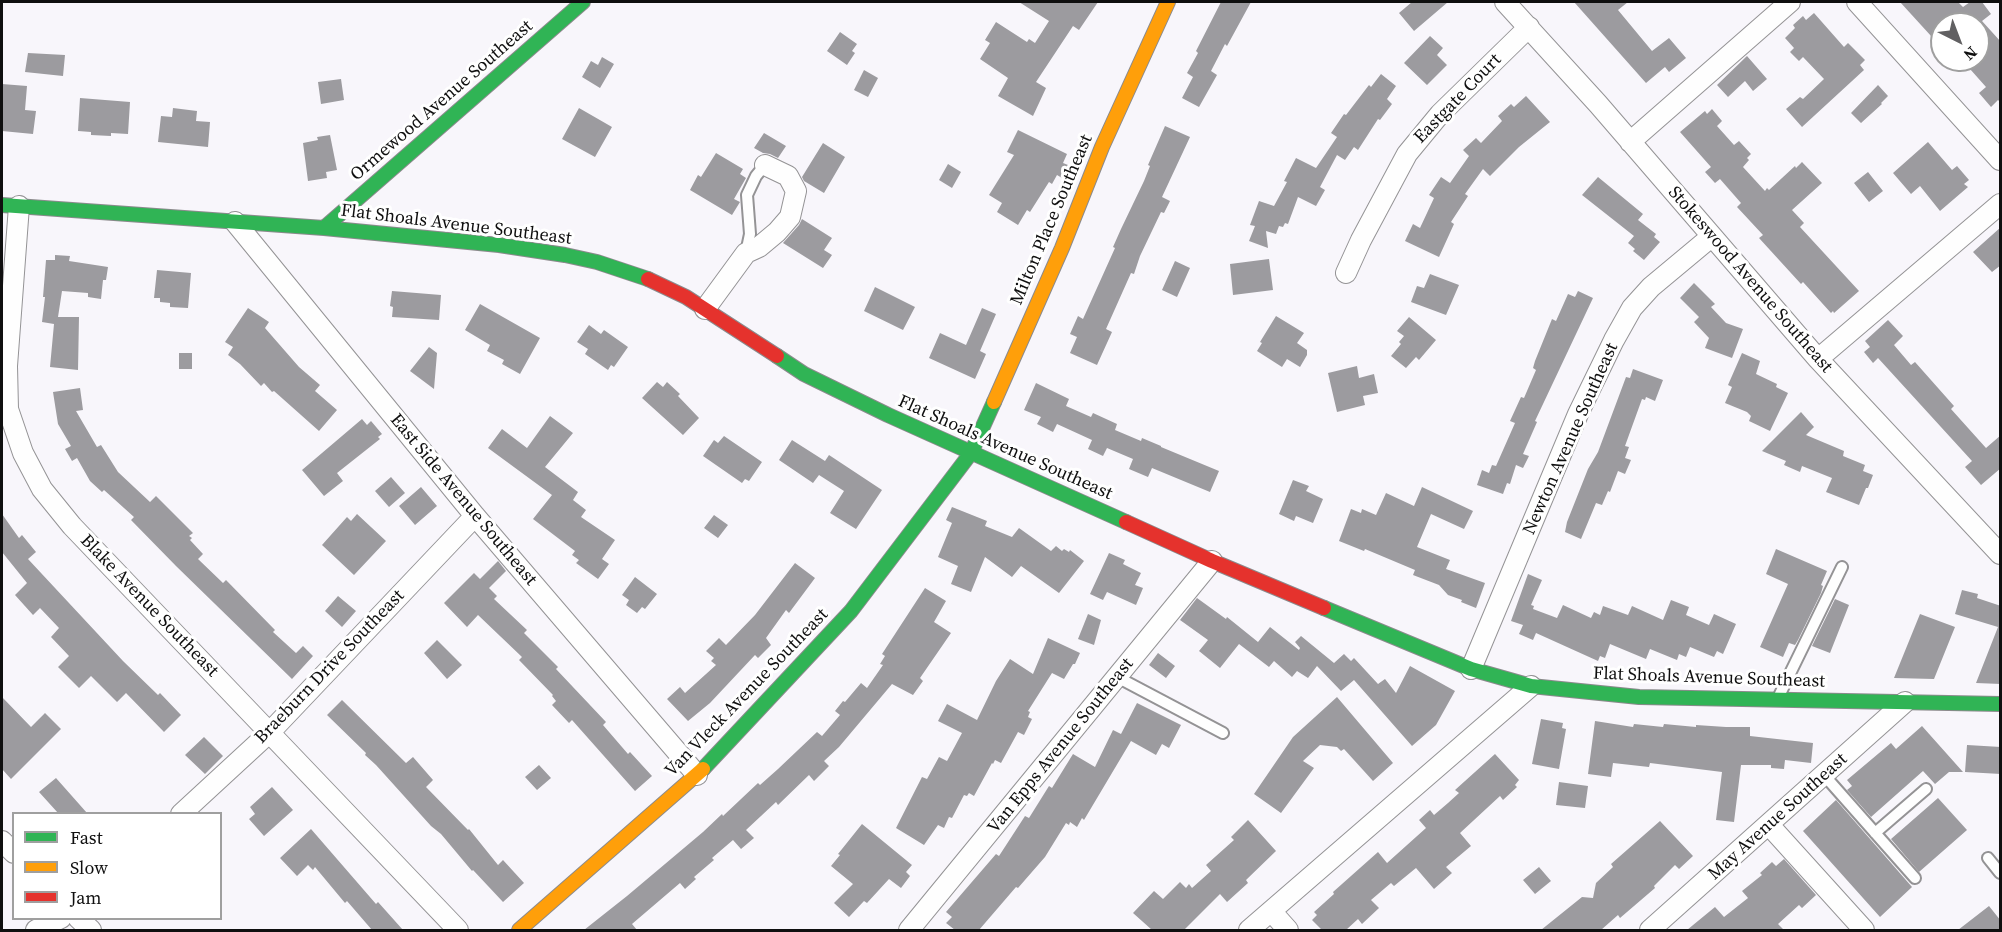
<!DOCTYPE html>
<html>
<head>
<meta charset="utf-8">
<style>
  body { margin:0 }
  #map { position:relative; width:2002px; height:932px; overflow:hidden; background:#f8f6fb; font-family:"Source Serif 4",serif }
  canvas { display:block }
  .frame { position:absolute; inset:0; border:3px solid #0f0f0f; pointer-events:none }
  .legend { position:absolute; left:12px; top:812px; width:210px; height:108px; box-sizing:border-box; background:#fff; border:2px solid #9f9f9f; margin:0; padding:8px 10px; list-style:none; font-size:18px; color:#0f0f0f }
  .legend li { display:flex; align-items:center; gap:12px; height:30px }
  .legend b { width:30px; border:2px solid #9f9f9f }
  .north { position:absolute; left:1930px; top:12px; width:60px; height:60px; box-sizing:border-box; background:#fff; border:2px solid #9f9f9f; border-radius:50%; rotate:138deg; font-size:16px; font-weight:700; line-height:24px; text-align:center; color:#0f0f0f }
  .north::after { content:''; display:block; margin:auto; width:21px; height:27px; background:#616062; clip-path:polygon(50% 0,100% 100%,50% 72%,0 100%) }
</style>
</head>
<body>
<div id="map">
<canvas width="2002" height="932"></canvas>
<div class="frame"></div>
<ul class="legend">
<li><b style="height:8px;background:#30b455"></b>Fast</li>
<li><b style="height:8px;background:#ff9f0a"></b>Slow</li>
<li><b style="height:8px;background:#e5322d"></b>Jam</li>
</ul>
<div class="north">N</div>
</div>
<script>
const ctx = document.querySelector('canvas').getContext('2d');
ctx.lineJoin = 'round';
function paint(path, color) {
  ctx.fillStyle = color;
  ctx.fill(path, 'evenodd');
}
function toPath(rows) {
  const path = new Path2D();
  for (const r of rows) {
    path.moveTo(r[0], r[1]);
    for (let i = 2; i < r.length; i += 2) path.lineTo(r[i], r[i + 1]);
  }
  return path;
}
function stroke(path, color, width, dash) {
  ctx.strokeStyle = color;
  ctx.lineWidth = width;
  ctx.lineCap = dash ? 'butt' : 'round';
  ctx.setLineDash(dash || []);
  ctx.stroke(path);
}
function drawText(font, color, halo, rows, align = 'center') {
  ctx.font = font + ' "Source Serif 4",serif';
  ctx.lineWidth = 6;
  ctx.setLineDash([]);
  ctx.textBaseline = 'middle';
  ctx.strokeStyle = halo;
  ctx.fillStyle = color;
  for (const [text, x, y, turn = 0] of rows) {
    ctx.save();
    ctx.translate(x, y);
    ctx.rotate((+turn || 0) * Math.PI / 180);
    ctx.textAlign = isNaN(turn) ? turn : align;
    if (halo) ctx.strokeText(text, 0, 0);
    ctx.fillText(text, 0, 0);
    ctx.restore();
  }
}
paint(toPath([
  [1019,2,1098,2,1079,30,1073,26,1036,82,1046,88,1033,116,998,96,1008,78,980,59,990,43,985,40,996,22,1027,42,1029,39,1035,43,1049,21],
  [1221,2,1251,2,1227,46,1225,44,1211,71,1217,75,1199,107,1182,98,1193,77,1187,73,1198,53,1196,51],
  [1412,2,1448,2,1414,31,1399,13],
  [1574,2,1628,2,1618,10,1652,51,1669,38,1686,58,1669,72,1665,67,1646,83],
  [1900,2,1958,2,1963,7,1970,2,1982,2,1991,14,1982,21,2001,42,2001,103,1998,100,1991,107,1979,93,1986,87,1962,60,1978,60,1978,24,1942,24,1942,48],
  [1814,13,1844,47,1848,43,1865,60,1860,65,1864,70,1802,127,1786,109,1800,97,1803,99,1824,79,1803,57,1799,61,1790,52,1794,48,1785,38,1795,28,1793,25,1803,16,1806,20],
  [840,32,857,44,852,51,855,53,847,65,827,51],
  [1430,36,1443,48,1437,55,1447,65,1427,85,1404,63],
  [28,53,65,55,63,76,25,72],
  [1747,56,1767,79,1753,91,1745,81,1728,97,1717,85],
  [602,57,614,64,600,88,582,77,591,61,598,65],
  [864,70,878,78,868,97,854,90],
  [1381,74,1396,86,1387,99,1392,104,1380,120,1378,119,1358,150,1354,147,1345,160,1337,155,1320,187,1325,190,1316,206,1298,197,1288,224,1285,223,1283,227,1279,226,1276,234,1266,231,1268,248,1249,241,1255,226,1250,225,1259,201,1274,206,1287,182,1284,181,1296,158,1316,168,1337,137,1331,133,1344,114,1346,115,1369,85,1371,87],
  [341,79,344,100,321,104,318,82],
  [2,84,27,86,25,110,36,111,33,134,2,131],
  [1878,85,1888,96,1881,103,1882,104,1861,123,1851,113],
  [1526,96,1550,122,1519,147,1490,176,1483,169,1465,194,1468,196,1451,222,1454,224,1439,257,1405,241,1413,224,1420,228,1434,198,1429,195,1441,177,1450,183,1469,156,1463,150,1476,138,1481,143,1502,121,1498,116,1511,104,1514,107],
  [80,98,130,102,128,134,111,133,111,136,91,135,91,132,78,131],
  [173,108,197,111,196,121,210,122,208,147,158,142,161,116,172,117],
  [579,108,612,127,595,157,562,139],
  [1712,109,1722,121,1717,126,1734,145,1739,141,1751,154,1747,158,1749,160,1743,167,1765,191,1767,188,1769,190,1795,166,1796,168,1802,162,1822,183,1792,210,1804,223,1800,227,1859,291,1834,313,1833,311,1831,313,1803,282,1801,284,1759,238,1763,235,1737,207,1741,203,1720,179,1715,183,1705,172,1711,167,1680,132,1705,111,1707,114],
  [1165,126,1190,137,1162,197,1170,201,1164,213,1161,212,1140,256,1134,274,1131,273,1106,329,1112,332,1097,365,1070,353,1077,337,1070,334,1078,316,1083,319,1115,248,1113,247,1121,229,1144,181,1150,166,1148,165],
  [1018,130,1067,154,1063,163,1068,165,1062,178,1057,175,1052,184,1049,182,1030,212,1027,210,1018,225,997,212,1002,203,989,195,1014,155,1007,152],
  [764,133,786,146,778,158,770,154,763,153,754,148],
  [330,135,337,170,326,172,327,178,308,181,303,143,318,140,317,137],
  [1928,142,1952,170,1957,166,1969,180,1964,184,1968,187,1940,211,1920,186,1911,194,1893,173],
  [823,143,845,157,824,193,804,181,802,177],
  [716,153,743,169,740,174,746,178,734,199,740,202,732,215,690,190,698,175,701,177],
  [948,164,961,172,952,188,939,180],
  [1868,172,1883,191,1869,202,1854,183],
  [1598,177,1643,214,1638,220,1656,234,1654,237,1660,242,1644,260,1633,251,1635,249,1628,243,1634,236,1582,195],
  [802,219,832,238,824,250,832,255,823,268,783,243,799,225],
  [2001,227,2001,265,1992,272,1973,252],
  [55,255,70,256,69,261,108,267,106,280,103,280,101,299,88,297,88,293,62,291,58,317,79,317,78,370,50,367,54,324,42,322,45,297,43,297,46,260,55,260],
  [1269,259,1273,290,1233,295,1230,264],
  [1175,261,1190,268,1177,297,1162,290],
  [157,270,191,273,188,308,170,307,170,303,160,302,160,298,154,298],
  [1430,274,1459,285,1446,315,1411,302,1417,286,1424,288],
  [1694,283,1715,304,1711,307,1726,323,1743,329,1732,358,1705,348,1709,338,1694,322,1699,317,1680,298],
  [875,287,915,307,903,330,864,311],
  [392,291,441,295,439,320,392,317,393,307,390,306],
  [1578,291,1593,298,1535,421,1537,422,1523,454,1529,456,1523,468,1516,465,1510,484,1507,483,1503,494,1477,485,1482,470,1489,473,1492,465,1496,466,1515,423,1510,421,1521,397,1524,398,1536,370,1533,368,1535,361,1552,319,1556,321,1568,294,1575,297],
  [480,304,540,338,520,374,502,364,504,360,487,351,490,345,465,330],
  [248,308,269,322,265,328,299,367,320,385,315,391,337,410,319,431,274,391,272,392,264,383,261,386,240,364,228,355,233,347,225,342],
  [982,308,996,314,980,351,986,354,975,379,929,358,940,333,966,345],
  [1276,316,1304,333,1297,343,1307,350,1307,355,1300,367,1287,359,1282,367,1257,351,1262,343,1260,342],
  [1409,317,1436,340,1419,360,1416,357,1406,368,1391,356,1401,344,1399,342,1404,336,1397,331],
  [1888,320,1903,336,1894,345,1911,365,1915,362,1954,406,1951,409,1986,448,2001,435,2001,468,1981,485,1965,467,1972,461,1878,358,1873,363,1864,352,1870,347,1865,341],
  [589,325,601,334,604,330,628,347,614,367,611,365,608,370,585,354,588,349,577,342],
  [429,347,437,353,434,389,410,371],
  [179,353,192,353,192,369,179,369],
  [1742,353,1760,361,1756,374,1777,384,1776,387,1788,393,1770,431,1749,421,1751,416,1747,412,1725,403,1732,387,1728,385],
  [1357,366,1359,378,1374,374,1378,393,1363,396,1365,405,1337,412,1328,373],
  [1633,369,1663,380,1655,401,1646,397,1645,400,1642,399,1625,446,1629,447,1625,458,1631,460,1625,474,1618,471,1610,492,1608,491,1602,505,1596,503,1581,539,1565,532,1567,522,1588,469,1598,452,1626,377,1630,378],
  [657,382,663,387,667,382,680,394,678,396,699,418,683,435,642,398],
  [1036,383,1069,399,1066,406,1091,417,1093,413,1117,424,1115,430,1141,441,1142,438,1161,446,1161,447,1219,471,1210,492,1152,468,1148,477,1129,469,1133,459,1107,448,1103,456,1088,449,1092,440,1057,424,1053,432,1037,424,1041,417,1024,410],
  [80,388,83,410,76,411,97,447,101,445,118,472,150,502,156,496,193,533,189,536,192,538,190,540,203,554,198,559,223,583,226,580,275,630,273,632,296,653,303,646,313,656,292,679,176,566,131,520,134,517,104,490,102,492,90,481,77,458,72,461,65,449,71,446,58,424,53,392],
  [1801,412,1814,427,1806,435,1844,451,1843,456,1865,465,1863,471,1873,475,1868,488,1866,488,1859,505,1826,492,1832,478,1802,466,1800,472,1784,465,1786,461,1762,451],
  [550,416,573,433,545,467,578,492,573,500,586,510,581,517,615,540,602,559,609,564,598,579,576,563,579,560,572,555,575,551,533,519,552,495,488,448,502,429,527,448],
  [362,419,367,425,371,421,382,434,378,437,380,439,337,473,343,481,324,496,302,470],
  [724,436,762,462,749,481,745,479,742,483,703,456,714,440,718,443],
  [792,440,825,461,829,455,882,490,856,529,830,513,844,491,819,475,813,483,779,460],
  [391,477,405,493,389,507,375,491],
  [1293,480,1309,486,1306,491,1323,499,1313,523,1296,516,1294,521,1279,514],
  [421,487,437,506,415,525,399,506],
  [1422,487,1473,511,1464,529,1431,514,1417,547,1450,560,1446,569,1485,583,1476,608,1461,602,1462,600,1448,595,1439,585,1413,575,1415,570,1365,549,1364,551,1339,541,1351,509,1361,513,1362,509,1376,515,1386,493,1414,506],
  [952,507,987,521,985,526,1012,537,1019,528,1051,551,1056,546,1062,551,1064,549,1069,552,1070,550,1084,561,1059,593,1021,566,1012,577,985,557,971,592,951,584,958,566,938,557,952,523,946,520],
  [2,514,19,538,22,535,36,552,28,559,123,661,158,695,160,693,181,715,164,732,126,693,117,702,91,676,79,688,58,667,69,656,51,637,59,628,40,608,33,615,15,595,27,583,2,552],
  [357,514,386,541,354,575,322,545,347,517,351,521],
  [714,515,728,525,718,538,704,528],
  [1776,549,1827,571,1821,585,1823,586,1821,593,1798,640,1795,645,1789,643,1783,657,1760,647,1788,584,1766,574],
  [1109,553,1125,560,1123,564,1141,573,1135,585,1143,588,1136,605,1107,592,1103,600,1090,594],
  [498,561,506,571,489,588,497,596,494,599,527,630,524,633,558,667,556,669,606,722,603,725,628,754,630,752,652,776,635,791,572,720,569,723,552,705,556,701,552,696,553,695,519,660,522,657,478,615,467,627,444,603,474,573,480,579],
  [795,563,815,578,789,613,786,610,766,638,771,645,758,658,755,655,710,703,688,721,667,699,680,687,685,693,716,665,711,661,714,658,706,651,719,638,726,645,755,615],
  [1528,574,1542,580,1531,605,1534,606,1533,609,1557,618,1563,605,1591,618,1594,612,1600,615,1603,606,1628,615,1632,606,1663,620,1671,600,1689,607,1686,615,1709,625,1714,614,1736,624,1723,654,1717,651,1714,657,1690,647,1686,657,1679,654,1677,660,1650,649,1646,659,1610,644,1605,658,1600,656,1598,661,1536,633,1533,640,1519,634,1523,625,1511,621],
  [635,577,657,594,645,609,642,607,637,613,626,605,629,600,622,595],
  [925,588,946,601,934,622,951,633,920,678,923,681,913,695,892,684,839,747,824,761,829,766,814,781,809,775,778,805,776,802,746,830,754,838,741,849,733,840,712,858,714,860,694,877,696,879,685,889,680,883,632,924,637,930,584,930,627,896,703,832,722,814,723,816,758,783,760,785,778,769,817,732,822,736,840,715,835,711,843,701,845,702,861,683,867,688,883,665,880,664,885,656,882,654],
  [1962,590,1978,594,1977,598,2001,606,2001,684,1976,683,1998,627,1955,614],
  [338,596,356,611,342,627,325,611],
  [1197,598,1226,619,1227,617,1258,642,1270,627,1299,650,1300,648,1295,642,1301,636,1334,663,1344,654,1351,661,1354,658,1378,684,1385,679,1396,693,1410,666,1455,691,1436,725,1412,746,1354,680,1341,691,1317,666,1308,678,1297,671,1292,677,1274,661,1269,667,1239,644,1220,668,1199,651,1208,640,1180,620],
  [1835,599,1849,605,1830,653,1812,646],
  [1088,614,1101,620,1094,645,1078,639],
  [1920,614,1955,627,1934,679,1894,678],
  [1048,638,1080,653,1075,664,1073,664,1064,679,1052,673,1028,711,1030,712,1028,717,1032,719,1024,735,1018,732,1001,763,995,760,993,764,992,763,974,796,969,793,967,796,964,795,952,818,949,817,944,828,938,825,924,845,896,828,922,777,927,779,939,757,947,761,962,733,938,721,947,704,977,720,996,681,1010,659,1033,674],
  [437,640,462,665,447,679,424,653],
  [1158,653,1175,666,1166,678,1149,665],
  [2,697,31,727,45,713,61,729,11,779,2,769],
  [1337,697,1393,763,1373,781,1344,749,1341,751,1337,747,1320,745,1303,761,1314,768,1281,813,1254,794,1293,737],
  [342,700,406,763,413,757,433,780,426,787,468,830,469,829,498,865,503,860,524,883,503,902,473,870,472,871,441,834,431,826,376,765,365,755,366,753,327,715],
  [1137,703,1181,725,1169,748,1162,744,1156,755,1131,741,1084,820,1082,818,1077,827,1070,822,1069,825,1066,823,1045,857,1018,888,1016,887,979,930,955,930,946,923,952,917,946,912,996,854,999,856,1025,816,1029,818,1049,786,1052,788,1073,754,1095,767,1113,730,1121,734],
  [1541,719,1563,723,1562,728,1566,729,1559,769,1532,764],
  [1595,721,1633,727,1634,724,1663,727,1664,724,1696,727,1696,725,1726,727,1750,727,1750,736,1813,743,1811,763,1785,760,1784,769,1771,768,1771,765,1741,765,1734,822,1716,820,1722,772,1650,763,1649,767,1613,763,1611,777,1588,774],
  [1922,726,1963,772,1949,772,1935,784,1923,771,1871,817,1847,790,1852,786,1847,780,1891,743,1896,749],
  [204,737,223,756,205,774,185,755],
  [1967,745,2001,747,2001,774,1965,772],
  [1495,754,1519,780,1515,785,1517,787,1503,800,1500,796,1460,833,1471,846,1446,867,1452,873,1434,889,1416,868,1394,886,1391,883,1371,900,1379,908,1362,924,1358,919,1346,930,1322,930,1312,920,1317,915,1314,912,1334,894,1333,892,1378,852,1387,863,1426,828,1419,820,1430,810,1434,815,1448,803,1459,793,1455,790],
  [539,765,551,778,537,790,525,777],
  [56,778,87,813,58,813,39,792],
  [1559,782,1588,786,1585,808,1556,805],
  [272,787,293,810,264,836,249,819,255,814,250,807],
  [1938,798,1967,830,1919,872,1891,839],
  [1836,800,1912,887,1880,917,1803,831],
  [1248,820,1276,851,1246,880,1248,883,1227,902,1220,894,1184,930,1152,930,1133,913,1154,891,1163,899,1180,882,1186,888,1189,884,1192,888,1211,871,1206,865,1234,840,1231,837],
  [1660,821,1693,856,1679,869,1675,865,1654,886,1655,888,1620,918,1618,915,1601,930,1541,930,1582,897,1593,898,1596,883,1613,867,1611,864],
  [862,824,912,865,906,872,910,876,901,888,889,879,867,903,864,901,849,917,834,903,853,884,831,866,840,855,838,854],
  [311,829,376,904,378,902,403,930,372,930,347,901,345,903,315,867,313,870,308,865,297,876,280,858],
  [1784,859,1816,895,1802,908,1799,905,1778,924,1784,930,1687,930,1715,907,1724,917,1748,898,1742,891,1762,875,1760,873,1772,862,1776,866],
  [1539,867,1551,881,1535,894,1523,880],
  [1989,906,2001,921,2001,930,1958,930]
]), '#9c9b9f');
const lane = toPath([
  [746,253,750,234,747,195,756,176,765,165],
  [1117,677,1223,733],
  [1779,696,1842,567],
  [1824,775,1915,878],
  [1875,833,1926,789],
  [1988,858,2000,873]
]);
const street = toPath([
  [1505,2,1598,104,1818,359,2000,554],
  [1857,2,2000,160],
  [1630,142,1790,2],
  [19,206,7,366,8,409,23,453,42,489,72,526,458,930],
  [235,222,475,516,697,775],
  [1346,273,1361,240,1407,154,1440,114,1529,27],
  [705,309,746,253,759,247,777,232,790,217,796,191,788,176,765,165],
  [1818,359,2000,204],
  [1471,669,1578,414,1614,340,1632,308,1651,287,1711,237],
  [181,814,270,732,475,516],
  [1769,825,1864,930],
  [2,841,14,853],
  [1271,911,1288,930],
  [78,918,91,930],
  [36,930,61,918],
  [909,930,1212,561],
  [1249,930,1531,686],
  [1650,930,1905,702]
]);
const fast = toPath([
  [2,205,324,228,499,245,565,255,597,262,648,279],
  [324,228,583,2],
  [777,356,804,374,888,415,1126,522],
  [1324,608,1471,669,1531,686,1639,697,2000,704],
  [703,769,851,611,971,453,994,402]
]);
const slow = toPath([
  [994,402,1062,248,1102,147,1168,2],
  [519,930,703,769]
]);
const jam = toPath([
  [648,279,686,297,777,356],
  [1126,522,1212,561,1324,608]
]);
stroke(lane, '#949395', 14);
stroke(street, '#949395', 22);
stroke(fast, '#8b8a8c', 16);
stroke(slow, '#8b8a8c', 16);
stroke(jam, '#8b8a8c', 16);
stroke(lane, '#fefefe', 10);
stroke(street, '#fefefe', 20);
stroke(fast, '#30b455', 14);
stroke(slow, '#ff9f0a', 14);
stroke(jam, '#e5322d', 14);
drawText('18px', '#0f0f0f', '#fff', [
  ["Eastgate Court",1458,99,-46],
  ["Ormewood Avenue Southeast",442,101,-41],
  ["Milton Place Southeast",1052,220,-67],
  ["Flat Shoals Avenue Southeast",456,225,7],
  ["Stokeswood Avenue Southeast",1750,280,49],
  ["Newton Avenue Southeast",1571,439,-66],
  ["Flat Shoals Avenue Southeast",1005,448,24],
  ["East Side Avenue Southeast",463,500,50],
  ["Blake Avenue Southeast",149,606,46],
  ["Braeburn Drive Southeast",330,667,-46],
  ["Flat Shoals Avenue Southeast",1709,678,2],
  ["Van Vleck Avenue Southeast",747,693,-46],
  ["Van Epps Avenue Southeast",1061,746,-51],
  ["May Avenue Southeast",1778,817,-42]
]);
</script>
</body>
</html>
